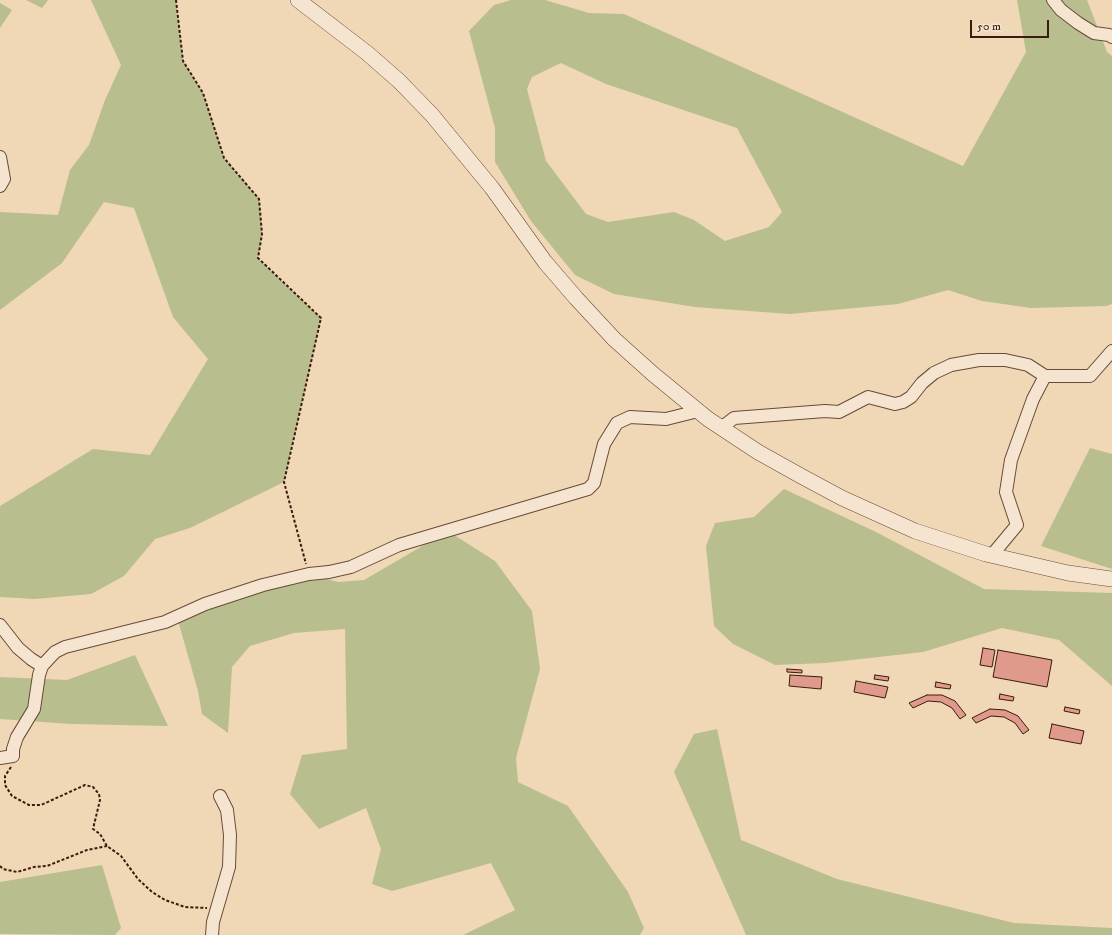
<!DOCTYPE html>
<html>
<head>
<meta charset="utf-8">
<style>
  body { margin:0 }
  #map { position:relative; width:1112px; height:935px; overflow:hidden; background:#f0d7b6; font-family:"IM FELL DW Pica",serif }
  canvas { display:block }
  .scale { position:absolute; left:970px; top:20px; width:79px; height:18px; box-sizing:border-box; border:2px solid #3a1b0f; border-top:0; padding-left:5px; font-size:12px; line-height:14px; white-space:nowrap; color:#3a1b0f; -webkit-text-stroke:3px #f5e5d0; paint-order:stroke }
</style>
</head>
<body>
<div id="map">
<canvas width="1112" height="935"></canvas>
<div class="scale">50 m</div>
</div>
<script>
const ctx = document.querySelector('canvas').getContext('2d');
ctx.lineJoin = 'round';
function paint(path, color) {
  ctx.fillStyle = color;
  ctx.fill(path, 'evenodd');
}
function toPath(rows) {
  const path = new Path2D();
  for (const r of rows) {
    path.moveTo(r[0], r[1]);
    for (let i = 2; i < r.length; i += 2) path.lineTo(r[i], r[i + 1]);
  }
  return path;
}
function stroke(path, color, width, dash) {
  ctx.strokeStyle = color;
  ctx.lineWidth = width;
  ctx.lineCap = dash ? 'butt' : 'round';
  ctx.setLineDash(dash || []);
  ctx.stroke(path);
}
paint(toPath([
  [26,0,48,0,42,8],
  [91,0,176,0,183,61,203,93,224,158,259,199,262,234,258,259,321,318,284,482,190,528,155,539,124,576,91,594,35,599,0,597,0,506,93,449,150,455,208,359,173,317,134,208,104,202,62,263,0,310,0,212,58,215,70,170,89,145,105,100,121,65],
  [511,0,545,0,589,13,624,14,963,166,1026,52,1017,0,1087,0,1107,52,1112,56,1112,304,1106,306,1031,308,982,301,948,290,898,304,790,314,695,307,614,294,575,275,531,221,495,162,495,128,469,31,494,5],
  [561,63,606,84,737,128,782,212,769,227,725,241,694,220,674,212,608,222,586,214,546,161,527,89,532,77],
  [0,3,12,10,0,28],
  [1090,448,1112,454,1112,569,1041,546],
  [784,489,876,532,984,589,1112,593,1112,686,1059,640,1002,628,923,652,825,663,775,665,733,644,714,626,706,546,715,523,754,517],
  [448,531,495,561,532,611,540,669,516,758,518,782,568,806,628,892,644,928,640,935,463,935,515,910,491,863,392,891,372,884,381,849,366,808,319,829,290,794,302,755,347,749,345,629,294,633,250,646,232,667,228,733,202,714,198,691,177,617,309,574,338,582,364,580],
  [135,655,168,726,72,724,0,719,0,677,67,680],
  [717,729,741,840,837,879,1014,923,1112,928,1112,935,746,935,674,772,694,734],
  [102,865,121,928,115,935,0,934,0,882]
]), '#b9be8e');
const building = toPath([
  [983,648,995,650,992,667,980,665,983,648],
  [998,650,1052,660,1047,687,993,677,998,650],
  [787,669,802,670,802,673,787,672,787,669],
  [790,675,822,677,821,689,789,686,790,675],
  [875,675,889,677,888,681,874,679,875,675],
  [856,681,888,687,885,698,854,692,856,681],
  [936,682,951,685,950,689,935,687,936,682],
  [1000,694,1014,697,1013,701,999,699,1000,694],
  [927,695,942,695,955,701,966,715,960,719,952,708,941,702,928,701,913,708,909,703,927,695],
  [1065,707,1080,710,1079,714,1064,711,1065,707],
  [990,709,1005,710,1018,716,1029,730,1023,734,1015,723,1004,717,991,716,976,723,972,718,990,709],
  [1052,724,1084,731,1081,744,1049,738,1052,724]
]);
paint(building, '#e09a8b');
stroke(building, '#3a1b0f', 1);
const minor = toPath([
  [1053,0,1061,10,1078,23,1094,33,1109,35,1112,37],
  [0,157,4,179,0,186],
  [721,428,734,418,825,411,839,412,868,397,895,404,903,402,911,397,922,383,934,373,951,365,979,360,1005,360,1028,365,1045,376,1090,376,1112,351],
  [992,555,1017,525,1006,492,1011,460,1033,399,1045,376],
  [0,625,18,648,31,659,42,666],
  [0,758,13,756,13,749,17,737,34,709,39,675,42,666,55,652,65,647,165,622,205,604,263,585,309,574,329,572,351,567,399,545,588,489,594,483,604,444,617,423,630,417,666,419,698,411],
  [212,935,213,922,229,867,230,835,227,810,220,796]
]);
const tertiary = toPath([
  [298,0,367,53,399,81,432,115,492,188,545,262,576,298,614,339,653,374,708,419,758,452,801,476,842,498,915,531,986,554,1068,573,1112,579]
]);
stroke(minor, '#684a39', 14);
stroke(tertiary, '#684a39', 16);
stroke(toPath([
  [176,0,183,61,203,93,224,158,259,199,262,234,258,258,321,318,284,482,306,564],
  [11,767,5,776,5,785,12,796,29,805,41,805,85,785,93,787,99,794,100,800,93,829,100,834,107,846,121,856,138,879,152,892,165,900,185,907,207,908],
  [0,866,3,869,17,872,34,867,47,866,87,850,107,846]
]), '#3a1b0f', 2, [3, 2]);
stroke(minor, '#f5e5d0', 12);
stroke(tertiary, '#f5e5d0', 15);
</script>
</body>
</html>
